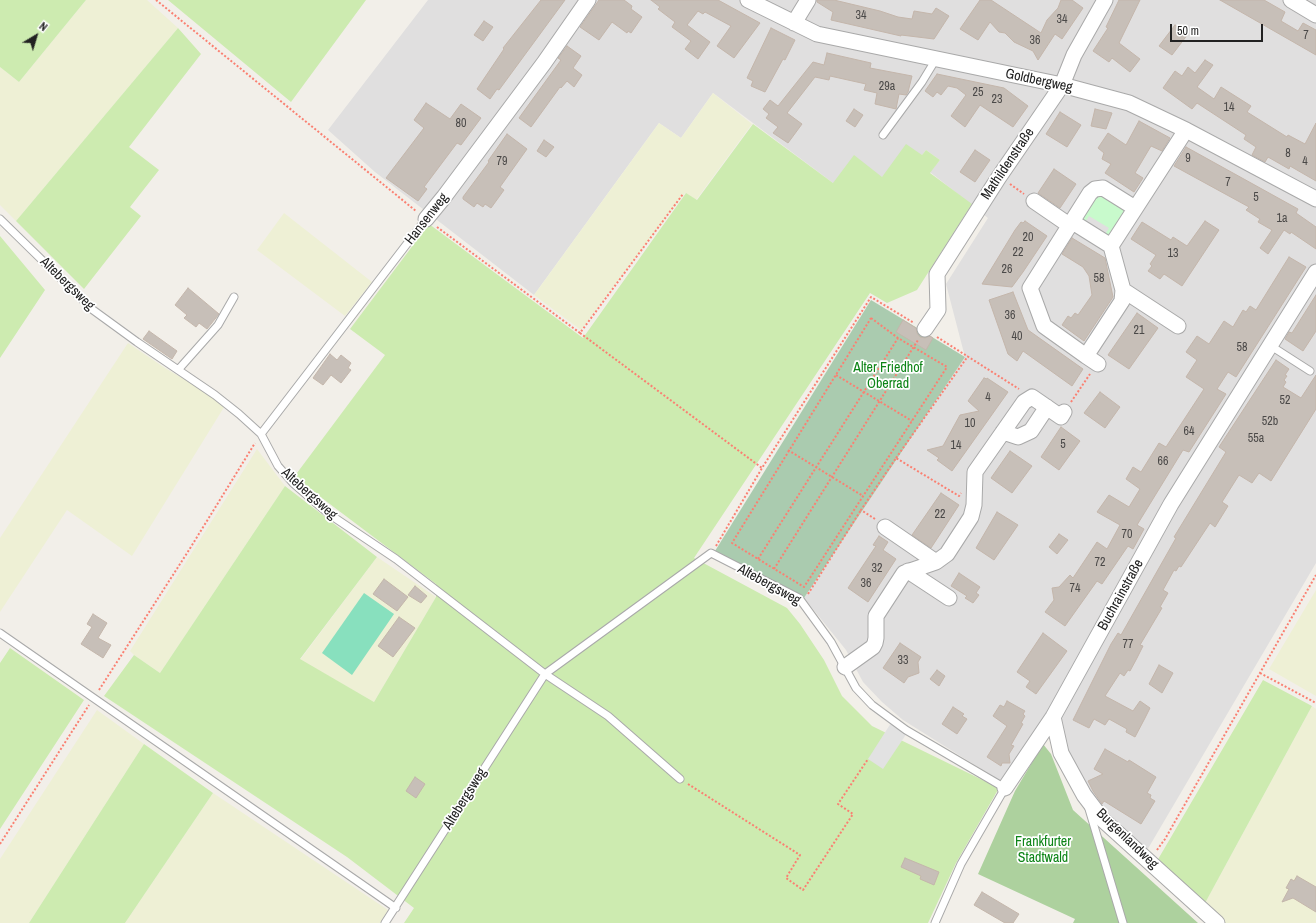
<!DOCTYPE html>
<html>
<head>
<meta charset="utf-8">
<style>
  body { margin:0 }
  #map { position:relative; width:1316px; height:923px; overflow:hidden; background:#f2efe9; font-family:"Archivo Narrow",sans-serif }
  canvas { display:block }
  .north { position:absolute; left:16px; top:16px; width:40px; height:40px; -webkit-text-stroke:3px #fff; paint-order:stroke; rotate:38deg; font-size:11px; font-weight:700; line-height:16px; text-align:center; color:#222 }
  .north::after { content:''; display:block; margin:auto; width:14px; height:18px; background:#222; clip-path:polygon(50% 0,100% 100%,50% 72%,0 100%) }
  .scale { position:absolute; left:1170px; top:24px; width:93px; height:18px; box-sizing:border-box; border:2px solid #222; border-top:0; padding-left:5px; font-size:12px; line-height:14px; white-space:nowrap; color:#222; -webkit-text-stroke:3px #fff; paint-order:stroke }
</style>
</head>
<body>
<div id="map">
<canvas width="1316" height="923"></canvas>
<div class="north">N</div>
<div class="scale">50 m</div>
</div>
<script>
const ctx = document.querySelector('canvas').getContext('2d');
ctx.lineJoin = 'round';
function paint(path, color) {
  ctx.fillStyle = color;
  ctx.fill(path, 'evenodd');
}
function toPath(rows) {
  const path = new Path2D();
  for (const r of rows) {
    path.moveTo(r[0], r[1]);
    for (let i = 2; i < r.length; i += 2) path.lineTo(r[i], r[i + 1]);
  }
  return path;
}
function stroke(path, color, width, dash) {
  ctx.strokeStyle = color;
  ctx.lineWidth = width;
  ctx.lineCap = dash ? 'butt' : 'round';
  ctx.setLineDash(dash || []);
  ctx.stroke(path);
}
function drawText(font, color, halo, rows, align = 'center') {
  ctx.font = font + ' "Archivo Narrow",sans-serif';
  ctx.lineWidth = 3.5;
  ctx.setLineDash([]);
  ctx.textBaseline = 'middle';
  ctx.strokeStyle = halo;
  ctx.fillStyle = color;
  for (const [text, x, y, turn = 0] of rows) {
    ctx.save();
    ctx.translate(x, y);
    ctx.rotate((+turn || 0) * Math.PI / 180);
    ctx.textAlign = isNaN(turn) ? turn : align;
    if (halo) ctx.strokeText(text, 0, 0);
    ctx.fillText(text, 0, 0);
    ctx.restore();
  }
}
paint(toPath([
  [428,0,1316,0,1316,563,1146,852,1107,816,1088,792,1051,724,1005,784,903,720,882,702,863,682,846,650,804,598,965,357,946,284,988,218,930,172,940,160,926,150,922,155,882,177,833,183,713,93,681,138,659,123,534,295,375,172,328,130]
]), '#e0dfdf');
paint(toPath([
  [86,0,147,0,178,28,16,221,0,205,0,67,19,82],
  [713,93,752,124,696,200,685,193,581,330,534,295,659,123,681,138],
  [284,213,372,282,345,316,257,250],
  [128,343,165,368,226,404,132,556,67,510,0,612,0,538],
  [257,449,285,486,160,673,134,655,130,651],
  [377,557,436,597,374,702,300,660],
  [1316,590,1316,696,1269,669],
  [1312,706,1316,709,1316,923,1223,923,1204,905],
  [97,710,144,744,29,923,0,923,0,859],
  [213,793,388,910,380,923,125,923]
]), '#eef0d5');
paint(toPath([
  [0,0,86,0,19,82,0,67],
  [168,0,366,0,291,102],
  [178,28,201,54,129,147,159,170,130,207,141,216,84,289,16,221],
  [753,124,833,183,854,155,882,177,906,144,922,155,926,150,940,160,930,173,972,204,917,290,887,303,870,293,694,558,787,608,800,624,824,660,842,696,872,726,999,788,956,863,928,923,404,923,414,908,347,857,104,696,134,655,160,673,285,486,377,557,300,659,374,702,436,597,436,584,294,477,385,355,350,329,429,224,583,338,686,193,697,200],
  [0,236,45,290,0,358],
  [10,648,84,700,0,829,0,663],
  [1263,680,1312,706,1204,905,1157,861],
  [144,744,213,793,125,923,29,923]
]), '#cdebb0');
paint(toPath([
  [1043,744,1051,754,1073,810,1198,923,1073,923,1075,919,978,874,1015,791]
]), '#add19e');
paint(toPath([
  [871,300,965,357,804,598,715,551]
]), '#aacbaf');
paint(toPath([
  [1099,193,1122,207,1125,211,1111,236,1104,236,1109,228,1089,216,1084,224,1082,220,1081,214]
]), '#c8facc');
paint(toPath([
  [364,593,394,614,352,675,322,653]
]), '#88e0be');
paint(toPath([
  [891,723,907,733,883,769,868,759]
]), '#e2e2e2');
const building = toPath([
  [541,0,565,0,499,90,497,89,490,99,477,89,504,49,503,48,541,0],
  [599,0,624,0,632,6,631,9,642,17,631,33,628,31,627,33,612,22,599,40,580,27,599,0],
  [651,0,718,0,760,23,734,58,717,46,731,26,705,12,703,14,698,11,687,25,710,42,698,59,685,49,691,41,672,27,675,22,658,9,660,7,651,0],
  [817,0,834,0,880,11,898,17,912,19,914,11,932,14,936,8,949,16,934,39,901,35,901,36,831,20,833,12,817,2,817,0],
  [980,0,991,0,1041,33,1047,20,1058,8,1061,0,1072,0,1083,8,1062,39,1055,34,1038,60,1033,51,1014,42,1005,33,999,32,990,22,978,40,960,29,980,0],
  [1119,0,1140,0,1119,43,1140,59,1130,72,1112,58,1109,62,1093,51,1108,28,1106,27,1119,0],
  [1220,0,1264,0,1285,12,1281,21,1298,31,1303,23,1316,30,1316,55,1220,0],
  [484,21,493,27,483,41,474,35,484,21],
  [1175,25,1188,34,1172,55,1159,46,1175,25],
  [771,28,795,40,785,60,783,59,765,92,751,86,753,81,747,78,771,28],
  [567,46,581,56,573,68,582,75,574,87,567,81,561,88,560,87,531,127,519,118,561,60,558,58,567,46],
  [827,53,871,63,870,68,912,76,908,92,906,95,899,94,896,109,875,104,877,93,864,90,866,84,830,76,829,80,815,77,787,113,802,124,788,143,773,133,778,127,766,118,769,114,763,109,770,100,778,106,813,62,824,65,827,53],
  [1205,60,1213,65,1197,87,1214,99,1221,87,1251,106,1247,112,1287,137,1288,135,1305,144,1316,123,1316,181,1290,166,1289,169,1268,157,1265,162,1252,155,1256,147,1244,139,1246,135,1197,103,1192,109,1163,88,1175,71,1182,76,1188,67,1195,73,1205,60],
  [937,74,1004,88,1028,106,1013,127,980,105,965,127,951,116,966,95,957,88,948,86,941,95,937,92,933,97,925,91,937,74],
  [426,103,450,119,461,104,481,118,461,145,457,143,424,187,427,189,418,201,386,178,424,128,414,120,426,103],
  [854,109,863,115,855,127,846,121,854,109],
  [1095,109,1112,113,1106,129,1091,126,1095,109],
  [1060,112,1081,125,1067,147,1046,134,1060,112],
  [1139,121,1170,138,1162,151,1151,146,1135,173,1143,178,1134,192,1105,173,1111,164,1102,159,1104,153,1098,148,1108,133,1126,145,1139,121],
  [507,134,527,149,500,187,504,190,491,208,485,204,483,207,477,203,474,207,463,199,463,197,489,162,488,161,507,134],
  [544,140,554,147,546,157,537,151,544,140],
  [1186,147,1298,209,1296,213,1316,227,1316,249,1291,232,1290,234,1284,230,1268,254,1260,248,1272,230,1258,222,1260,219,1246,210,1249,207,1174,166,1186,147],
  [975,150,990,160,975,182,960,172,975,150],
  [1054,169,1076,184,1060,208,1038,193,1054,169],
  [1025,221,1047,236,1023,272,1012,287,982,284,1015,230,1021,222,1023,223,1025,221],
  [1205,221,1219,230,1182,286,1164,274,1160,279,1148,271,1152,266,1150,264,1156,255,1131,239,1142,222,1171,240,1173,237,1187,246,1205,221],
  [1072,238,1105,258,1113,297,1084,341,1062,325,1068,316,1071,318,1075,313,1078,315,1092,295,1089,276,1083,267,1062,254,1072,238],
  [1289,257,1306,267,1236,377,1228,372,1217,389,1226,394,1189,452,1183,450,1137,525,1144,529,1133,549,1128,546,1102,584,1097,581,1065,626,1045,612,1054,600,1052,588,1059,587,1070,575,1073,578,1097,542,1107,549,1120,525,1097,512,1109,495,1129,507,1140,489,1126,479,1133,467,1141,472,1159,443,1166,447,1204,389,1186,377,1197,360,1186,352,1197,336,1209,344,1224,321,1233,327,1243,310,1246,312,1250,306,1256,310,1289,257],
  [188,288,219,314,207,329,199,323,196,327,184,318,187,315,175,305,188,288],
  [1013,292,1028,330,1083,369,1072,386,1023,351,1017,361,1008,354,989,300,1013,292],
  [1316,295,1316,331,1303,351,1285,339,1289,332,1292,333,1316,295],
  [1137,313,1158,328,1129,369,1108,355,1137,313],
  [903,320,916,328,917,333,920,337,925,338,930,336,933,338,926,350,896,332,903,320],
  [149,331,177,351,172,359,143,339,149,331],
  [330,354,337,360,341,355,351,363,348,368,351,370,341,383,331,375,323,385,313,378,330,354],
  [1276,360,1289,369,1285,375,1287,376,1284,380,1286,382,1283,387,1301,398,1316,375,1316,409,1271,481,1259,473,1252,483,1239,475,1222,502,1228,506,1215,527,1210,523,1181,567,1179,566,1176,571,1174,570,1163,590,1168,593,1160,607,1162,608,1140,645,1143,646,1137,658,1130,671,1128,670,1124,676,1120,673,1105,696,1133,711,1140,701,1150,708,1145,718,1135,737,1126,732,1127,729,1109,719,1105,725,1094,719,1089,728,1073,720,1111,644,1118,633,1121,635,1176,538,1174,537,1226,452,1219,447,1276,360],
  [984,378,987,379,987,378,1008,392,952,471,937,460,939,458,927,450,943,446,960,415,979,411,968,401,984,378],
  [1100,392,1120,407,1105,428,1084,413,1100,392],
  [1061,427,1080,441,1059,470,1041,457,1061,427],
  [1010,451,1032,466,1012,493,991,478,1010,451],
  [941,493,959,505,931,548,912,535,941,493],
  [997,512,1018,525,994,560,976,548,997,512],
  [1059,534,1068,540,1057,554,1049,547,1059,534],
  [879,536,888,542,883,550,896,559,868,602,848,588,876,546,873,545,879,536],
  [959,573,980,587,976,593,979,595,973,603,965,598,967,596,951,586,959,573],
  [384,579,408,597,397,611,373,594,384,579],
  [415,586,427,596,421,603,408,595,415,586],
  [93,614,107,623,98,638,111,645,103,658,81,644,92,627,87,624,93,614],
  [399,617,415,628,393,657,378,646,399,617],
  [1043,633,1067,651,1036,694,1026,687,1030,681,1017,672,1043,633],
  [900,643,921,657,918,662,919,673,908,677,904,683,883,668,900,643],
  [1159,665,1173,673,1162,693,1149,684,1159,665],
  [937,670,945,676,939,686,930,679,937,670],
  [1007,701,1025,711,1023,714,1025,716,1021,723,1023,724,1011,745,1014,746,1009,754,1010,763,1002,763,1001,766,987,757,1007,726,993,716,1000,705,1004,707,1007,701],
  [953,707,964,714,962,716,967,719,957,734,942,724,953,707],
  [1105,749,1128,762,1129,760,1156,777,1147,793,1151,795,1150,798,1155,801,1141,824,1104,801,1102,804,1093,791,1088,781,1103,774,1094,769,1105,749],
  [415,777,425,784,416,798,406,791,415,777],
  [905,858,939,872,934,885,920,879,921,876,901,867,905,858],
  [1297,876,1316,887,1316,912,1293,898,1282,902,1289,889,1286,888,1291,879,1294,881,1297,876],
  [982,892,1019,914,1013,923,1005,923,974,905,982,892]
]);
paint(building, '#c7bfb8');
stroke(building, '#c4b6ab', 1);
const lane = toPath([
  [883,135,922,82,936,59],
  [0,219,93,310,137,342,215,395,239,414,261,434,278,466,293,483,329,514,396,559,545,674,608,716,680,779],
  [1271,346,1310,371],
  [178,370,218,325,234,297],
  [261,434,426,219],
  [0,633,396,908],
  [1089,809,1123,923],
  [385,923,545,674,711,553,799,598,831,642,856,688,872,705,906,730,1005,788,961,864,935,923]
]);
const street = toPath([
  [748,0,817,34,1062,85,1129,103,1186,130,1316,199],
  [1291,0,1316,15],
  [794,23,808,0],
  [1034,201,1069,225],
  [426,219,444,197,544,63,588,0],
  [1071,221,1111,246,1123,290,1178,326],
  [1111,246,1186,130],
  [925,329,938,310,937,274,999,177,1062,85,1074,55,1105,0],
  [1086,356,1044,326,1030,288,1090,193,1095,189,1103,188,1135,208],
  [1098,364,1086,356,1122,301,1123,290],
  [1003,432,1018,437,1031,431,1047,407],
  [885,527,936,562],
  [908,571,949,598],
  [845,667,873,647,875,643,876,638,876,616,904,573,936,562,947,554,971,517,974,505,975,472,1024,402,1032,397,1061,417,1064,412],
  [1053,717,1061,753,1084,795,1103,820,1217,923],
  [1005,788,1053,717,1171,504,1316,272]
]);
stroke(lane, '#a9a9a9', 9);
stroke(street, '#a9a9a9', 17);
stroke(toPath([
  [156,0,416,211],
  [1010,184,1024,194],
  [437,227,580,333,683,194],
  [871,318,898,338,947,367,804,587,732,543,871,318],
  [580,333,762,468],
  [937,337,1019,389],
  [836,375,912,421],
  [1071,402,1090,374],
  [788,450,863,496],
  [896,458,968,356],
  [875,519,861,510,896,458,959,496,961,493],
  [716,546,762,468,871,297,914,323],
  [758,559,898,338],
  [774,569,918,340],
  [808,594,861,510],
  [1260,673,1316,703],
  [99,690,189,550,255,443],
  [688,784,800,855,786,878,803,890,853,814,838,804,868,759],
  [0,844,89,705],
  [1157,850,1165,839,1316,575]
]), '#fa8072', 2, [2, 2]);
stroke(lane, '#fff', 7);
stroke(street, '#fff', 15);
drawText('12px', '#4b4948', null, [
  ["34",861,16],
  ["34",1062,20],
  ["7",1306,36],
  ["36",1035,41],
  ["29a",887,87],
  ["25",978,93],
  ["23",997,100],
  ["14",1229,108],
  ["80",461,124],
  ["8",1288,154],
  ["9",1188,159],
  ["79",502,162],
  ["4",1305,162],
  ["7",1228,183],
  ["5",1256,198],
  ["1a",1282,219],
  ["20",1028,238],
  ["22",1018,253],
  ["13",1173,254],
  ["26",1007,270],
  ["58",1099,279],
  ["36",1010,316],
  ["21",1139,331],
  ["40",1017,337],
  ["58",1242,348],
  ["4",988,398],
  ["52",1285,401],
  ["52b",1270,422],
  ["10",970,424],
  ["64",1189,432],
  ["55a",1256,439],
  ["5",1063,445],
  ["14",956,446],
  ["66",1163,462],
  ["22",940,515],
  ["70",1127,535],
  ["72",1100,563],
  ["32",877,569],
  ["36",866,584],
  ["74",1075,589],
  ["77",1128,645],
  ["33",903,661]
]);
drawText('14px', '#222', '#fff', [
  ["Goldbergweg",1039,81,12],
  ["Mathildenstraße",1008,164,-56],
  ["Hansenweg",427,219,-52],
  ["Altebergsweg",67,284,44],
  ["Altebergsweg",309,494,42],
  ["Altebergsweg",769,585,29],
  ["Buchrainstraße",1121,595,-61],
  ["Altebergsweg",465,799,-58],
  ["Burgenlandweg",1127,839,44]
]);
drawText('14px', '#0c8416', '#fff', [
  ["Alter Friedhof",888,368],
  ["Oberrad",888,384],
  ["Frankfurter",1043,842],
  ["Stadtwald",1043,858]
]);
</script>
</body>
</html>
